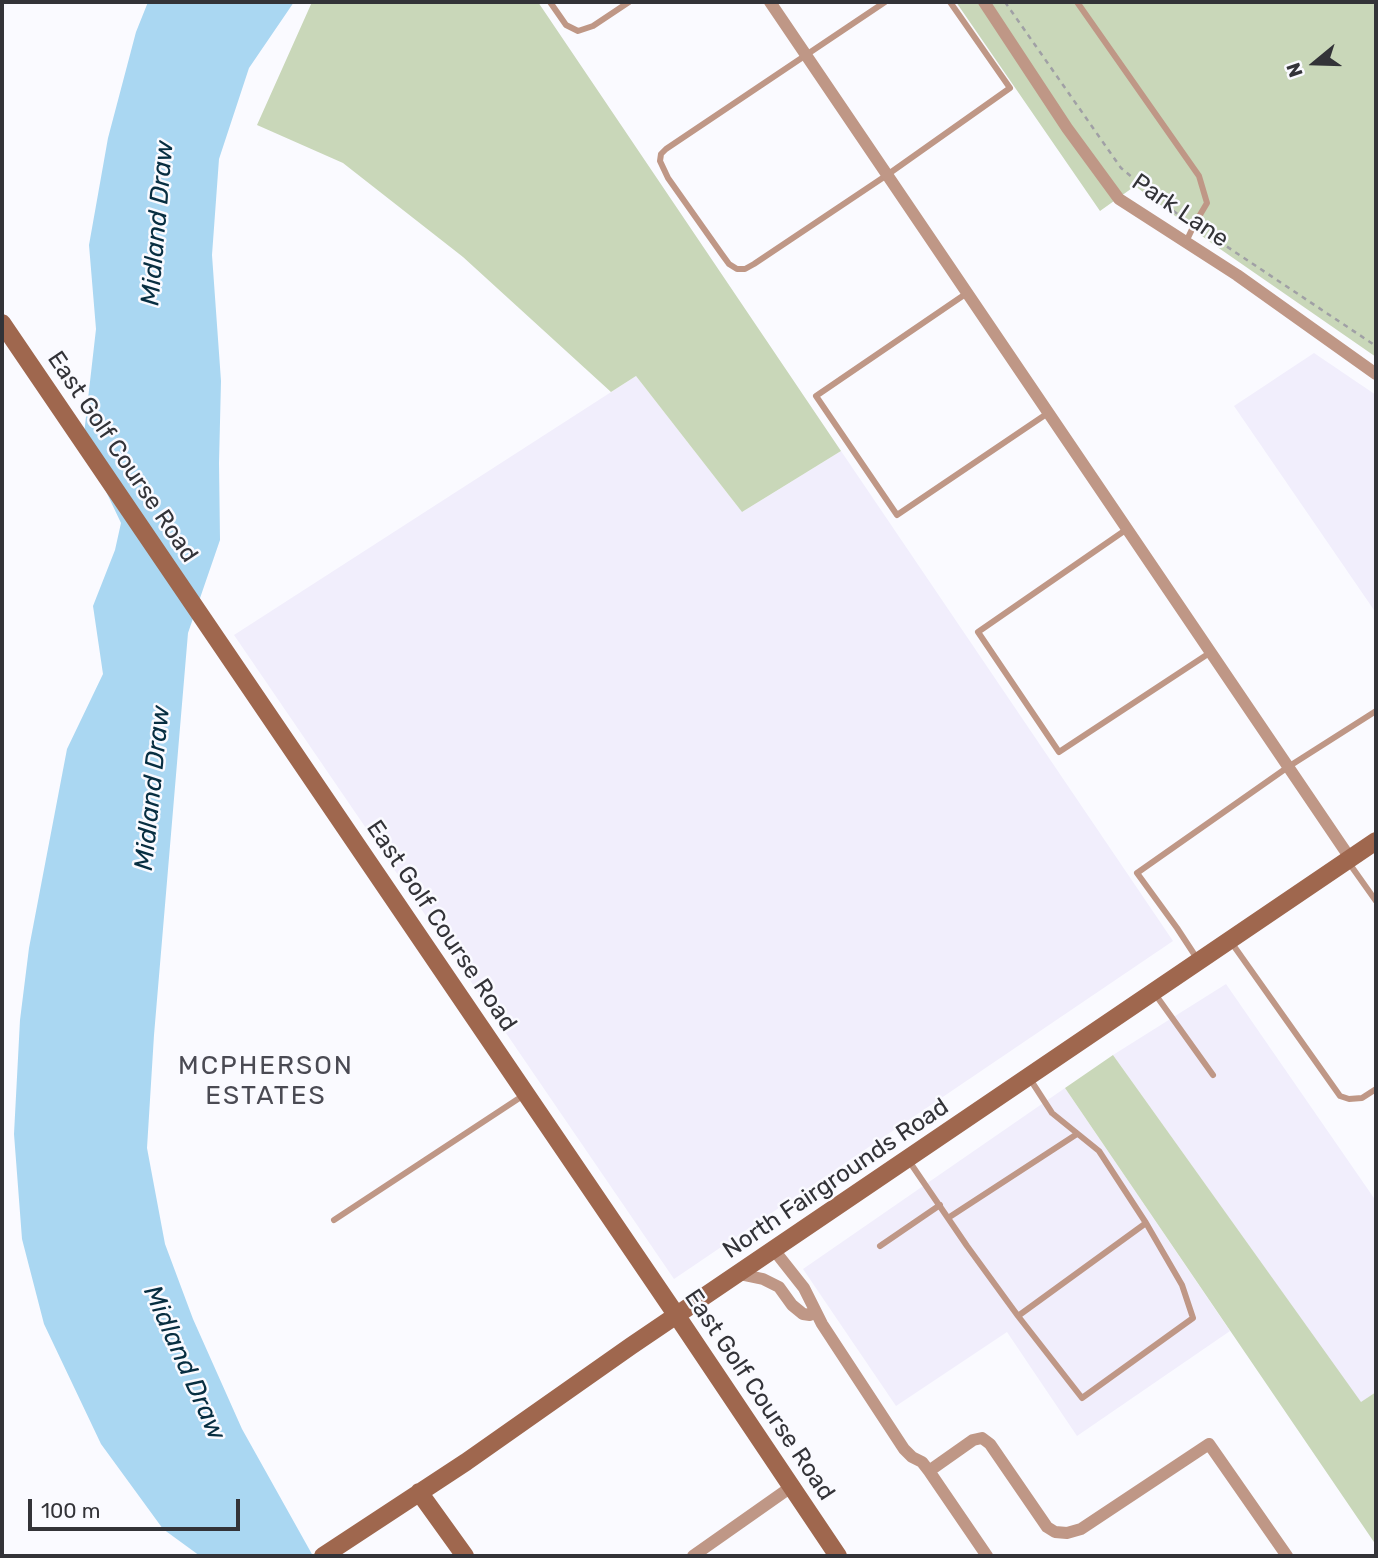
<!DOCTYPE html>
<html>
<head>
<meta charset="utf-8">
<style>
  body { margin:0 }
  #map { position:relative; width:1378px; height:1558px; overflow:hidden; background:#fafaff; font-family:Rubik,sans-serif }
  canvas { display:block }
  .frame { position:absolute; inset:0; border:4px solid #333338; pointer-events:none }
  .north { position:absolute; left:1280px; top:28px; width:70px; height:70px; -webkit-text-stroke:5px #fafaff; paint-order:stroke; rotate:251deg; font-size:19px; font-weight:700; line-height:28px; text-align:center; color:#333338 }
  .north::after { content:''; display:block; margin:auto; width:24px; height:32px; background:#333338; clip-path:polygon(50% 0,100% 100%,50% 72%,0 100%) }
  .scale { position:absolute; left:28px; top:1499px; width:212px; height:32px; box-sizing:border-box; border:4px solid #333338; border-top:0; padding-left:9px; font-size:21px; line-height:24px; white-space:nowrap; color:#333338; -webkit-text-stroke:5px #fafaff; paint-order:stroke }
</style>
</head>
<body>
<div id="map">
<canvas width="1378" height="1558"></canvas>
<div class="frame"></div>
<div class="north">N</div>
<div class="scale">100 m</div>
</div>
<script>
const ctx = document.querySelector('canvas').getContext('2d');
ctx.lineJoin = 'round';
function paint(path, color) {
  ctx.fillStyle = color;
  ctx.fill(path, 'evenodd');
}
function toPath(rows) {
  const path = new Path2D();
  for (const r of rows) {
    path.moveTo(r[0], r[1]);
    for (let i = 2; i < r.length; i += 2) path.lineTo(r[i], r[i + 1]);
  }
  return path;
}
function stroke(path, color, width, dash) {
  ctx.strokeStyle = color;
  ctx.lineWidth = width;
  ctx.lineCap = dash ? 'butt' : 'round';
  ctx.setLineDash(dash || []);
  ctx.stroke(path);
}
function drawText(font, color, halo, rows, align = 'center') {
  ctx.font = font + ' Rubik,sans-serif';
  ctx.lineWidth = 5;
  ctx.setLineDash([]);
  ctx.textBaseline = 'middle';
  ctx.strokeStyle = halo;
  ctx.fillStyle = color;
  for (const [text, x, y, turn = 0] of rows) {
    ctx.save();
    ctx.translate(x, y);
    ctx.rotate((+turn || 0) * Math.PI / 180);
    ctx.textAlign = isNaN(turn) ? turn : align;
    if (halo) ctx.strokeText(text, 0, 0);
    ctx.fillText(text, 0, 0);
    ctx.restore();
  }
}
paint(toPath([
  [1314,353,1376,395,1376,613,1234,406],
  [636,376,742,512,841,451,1173,941,674,1279,234,635],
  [1226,984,1376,1201,1376,1392,1361,1403,1113,1055],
  [1065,1088,1230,1331,1077,1436,1007,1332,896,1406,803,1269]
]), '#f1eefc');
paint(toPath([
  [312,2,538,2,841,451,742,512,636,376,611,392,463,257,343,163,257,125],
  [956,2,1376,2,1376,357,1210,242,1135,186,1100,211],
  [1113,1055,1361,1402,1376,1392,1376,1545,1065,1088]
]), '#c9d7b9');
paint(toPath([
  [148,2,294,2,249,68,219,159,212,255,221,381,219,463,220,540,188,633,154,1035,147,1148,165,1244,193,1319,242,1429,313,1556,200,1556,163,1529,101,1444,44,1324,22,1239,14,1134,20,1020,29,948,67,749,103,674,93,606,115,550,121,523,83,443,96,329,89,245,108,138,136,32]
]), '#aad7f2');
stroke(toPath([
  [1005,2,1121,168,1172,210,1187,221],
  [1202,230,1376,346]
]), '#a0a0a5', 2.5, [5, 5]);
stroke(toPath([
  [550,2,566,25,578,31,593,26,629,2],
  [885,2,666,149,661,154,660,161,668,178,721,253,729,264,737,269,745,269,754,264,887,175,1010,88,950,2],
  [1077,2,1199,176,1207,203,1194,225,1186,242],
  [967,293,816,396,897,515,1048,413],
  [1127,529,978,632,1059,752,1211,652],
  [1349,863,1376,901],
  [1231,942,1340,1096,1349,1099,1362,1098,1376,1089],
  [1198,960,1177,928,1137,873,1288,767,1376,711],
  [1155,994,1213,1075],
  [909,1161,967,1246,1018,1316,1082,1398,1193,1318,1182,1285,1146,1223,1099,1151,1052,1113,1030,1079],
  [948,1218,1077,1134],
  [334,1220,524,1095],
  [880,1246,940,1205],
  [1018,1316,1146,1223]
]), '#bf9786', 6);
stroke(toPath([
  [770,2,1350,858],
  [984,2,1067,128,1119,199,1237,275,1376,374],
  [774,1250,804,1288,822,1324,904,1449,912,1457,922,1462,929,1471,987,1556],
  [739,1274,763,1279,779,1287,792,1305,803,1314,810,1315,816,1312],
  [929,1471,973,1440,982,1438,990,1444,1047,1527,1055,1532,1067,1533,1081,1529,1209,1444,1287,1556],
  [693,1556,791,1487]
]), '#bf9786', 12);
stroke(toPath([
  [2,323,677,1316,838,1556],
  [419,1492,465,1556],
  [323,1556,466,1462,631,1346,1376,841]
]), '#9f674e', 18);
drawText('24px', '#333338', '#fafaff', [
  ["Park Lane",1180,211,34],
  ["East Golf Course Road",122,457,56],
  ["East Golf Course Road",441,926,56],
  ["North Fairgrounds Road",836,1179,-34],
  ["East Golf Course Road",759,1395,56]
]);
drawText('italic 26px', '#072e41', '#fafaff', [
  ["Midland Draw",158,223,-85],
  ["Midland Draw",153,788,-84],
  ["Midland Draw",184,1363,66]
]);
ctx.letterSpacing = '2px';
drawText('26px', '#4a4a53', '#fafaff', [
  ["MCPHERSON",266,1066],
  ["ESTATES",266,1096]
]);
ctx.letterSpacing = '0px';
</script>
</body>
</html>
